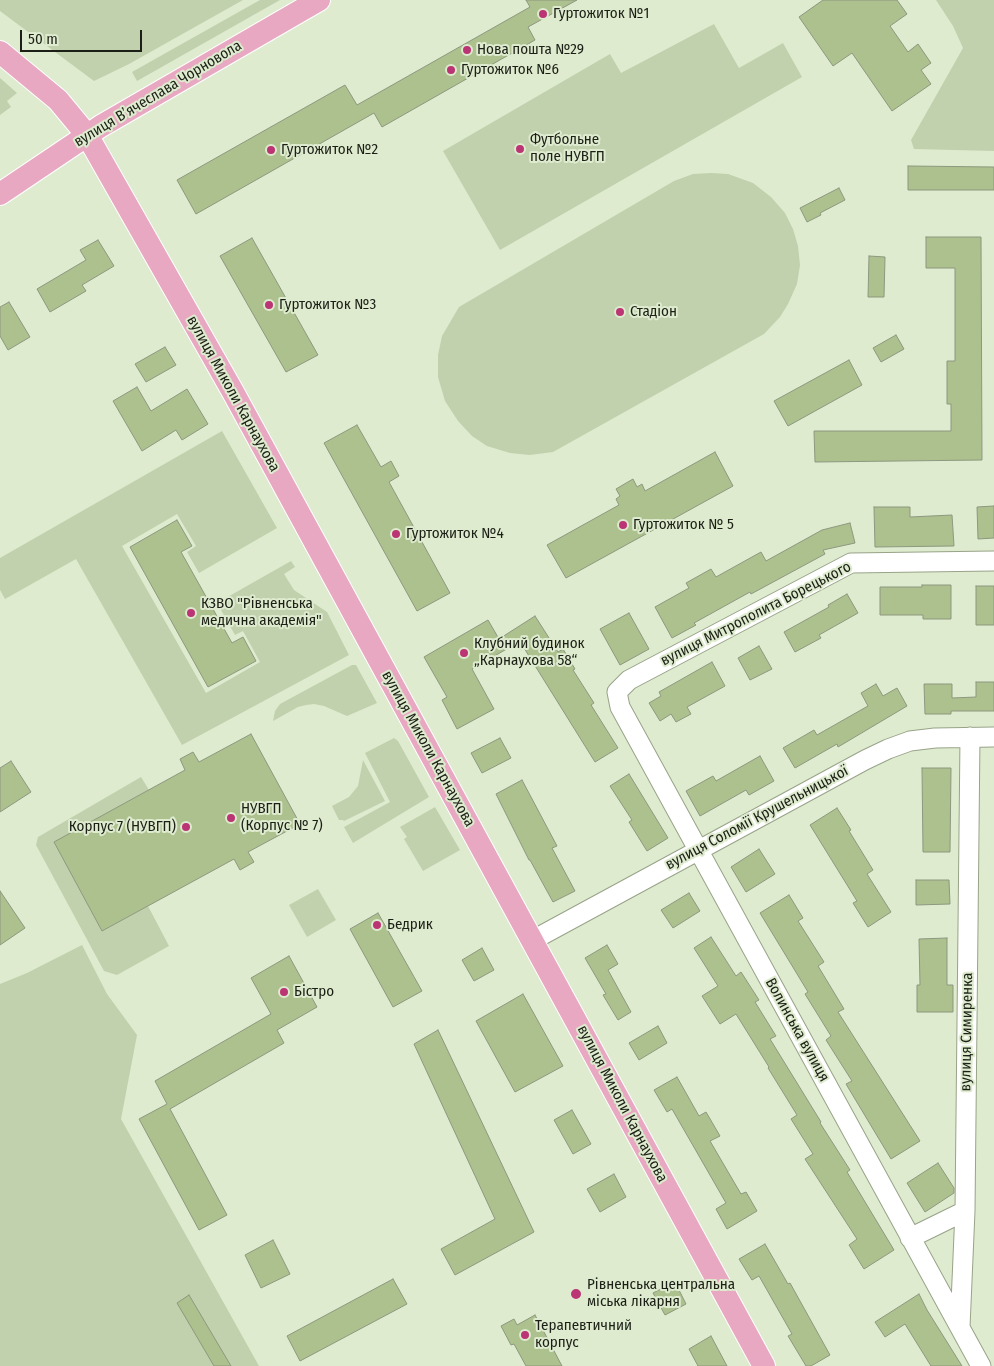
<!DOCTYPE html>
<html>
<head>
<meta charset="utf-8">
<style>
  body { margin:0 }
  #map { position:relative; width:994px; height:1366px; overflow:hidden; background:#deebcf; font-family:"Fira Sans Condensed",sans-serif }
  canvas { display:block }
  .scale { position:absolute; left:20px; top:30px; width:122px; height:22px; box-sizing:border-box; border:2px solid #1b1f15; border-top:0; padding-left:6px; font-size:15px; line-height:18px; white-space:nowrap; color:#1b1f15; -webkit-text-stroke:4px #deebcf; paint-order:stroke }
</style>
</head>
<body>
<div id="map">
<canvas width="994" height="1366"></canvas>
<div class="scale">50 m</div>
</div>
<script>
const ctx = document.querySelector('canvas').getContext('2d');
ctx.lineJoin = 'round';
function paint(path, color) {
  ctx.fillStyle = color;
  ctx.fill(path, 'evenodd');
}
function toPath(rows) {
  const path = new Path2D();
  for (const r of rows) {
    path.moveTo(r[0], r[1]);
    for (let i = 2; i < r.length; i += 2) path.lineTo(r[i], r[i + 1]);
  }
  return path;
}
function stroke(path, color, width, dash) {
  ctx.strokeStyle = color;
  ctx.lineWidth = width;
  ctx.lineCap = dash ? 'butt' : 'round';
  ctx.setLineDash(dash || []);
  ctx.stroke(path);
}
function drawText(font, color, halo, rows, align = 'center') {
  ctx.font = font + ' "Fira Sans Condensed",sans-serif';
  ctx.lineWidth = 4;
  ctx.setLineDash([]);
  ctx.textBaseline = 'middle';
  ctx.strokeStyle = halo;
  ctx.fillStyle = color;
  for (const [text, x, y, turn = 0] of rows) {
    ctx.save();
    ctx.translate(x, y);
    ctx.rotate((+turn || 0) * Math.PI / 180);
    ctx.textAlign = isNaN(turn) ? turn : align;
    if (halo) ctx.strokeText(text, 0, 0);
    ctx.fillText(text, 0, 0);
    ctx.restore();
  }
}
paint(toPath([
  [0,0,243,0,129,64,94,81,0,11],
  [260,0,280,0,137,81,132,72],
  [936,0,994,0,994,151,914,149,911,140,963,48,953,26],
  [714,24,739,68,783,43,802,77,500,250,443,151,610,54,621,73],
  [0,78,17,93,7,101,11,107,0,115],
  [711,173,728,174,753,183,771,197,785,213,793,229,798,246,800,265,797,284,788,304,780,317,764,334,553,452,530,455,510,453,487,446,472,436,458,421,445,401,438,377,438,355,442,336,459,307,674,181,693,174],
  [222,431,277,528,199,573,187,552,196,546,177,514,122,546,206,693,260,662,243,631,235,635,217,603,291,561,295,567,284,574,294,590,327,612,349,655,182,745,76,559,5,599,0,590,0,558],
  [352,665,356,665,377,703,347,716,324,706,314,704,306,705,298,707,273,721,275,711,280,704],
  [394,738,398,741,429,797,353,843,344,827,390,802,365,753],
  [363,760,385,801,344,821,343,820,339,820,332,806,349,797,358,786],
  [141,777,149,790,55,842,102,931,148,906,169,946,117,975,104,971,36,845,38,837],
  [435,807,460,850,423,871,404,839,407,837,400,827],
  [318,889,336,920,307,937,289,905],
  [82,945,107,994,137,1035,121,1119,259,1366,0,1366,0,984,27,973]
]), '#c1d1ad');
const building = toPath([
  [526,0,577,0,528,27,535,40,382,127,374,113,196,214,177,180,345,85,357,105,530,7,526,0],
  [823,0,897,0,907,14,890,26,908,52,918,44,931,63,921,70,931,84,892,111,852,53,833,66,799,17,823,0],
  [908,166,994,167,994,190,908,190,908,166],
  [839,188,845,200,820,213,821,215,807,222,800,208,839,188],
  [926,237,981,237,982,460,815,462,814,431,951,431,951,404,947,404,947,361,955,361,955,268,926,268,926,237],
  [252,238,318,355,286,372,220,256,252,238],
  [98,240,114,266,82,285,86,291,50,312,37,289,86,260,80,250,98,240],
  [869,256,885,257,884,297,868,297,869,256],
  [9,302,30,337,8,350,0,336,0,307,9,302],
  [896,335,904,349,881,362,873,348,896,335],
  [165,347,176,365,146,382,135,364,165,347],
  [849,360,862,385,788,426,774,401,849,360],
  [137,387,151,411,187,389,208,424,182,440,176,430,142,451,113,401,137,387],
  [357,425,381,467,391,461,399,476,389,482,450,593,417,611,324,443,357,425],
  [715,452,733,486,566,578,547,545,619,505,616,499,620,496,616,489,633,479,637,487,642,484,645,491,715,452],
  [994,506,994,538,978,539,977,507,994,506],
  [874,507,910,507,910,517,952,515,954,546,875,547,874,507],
  [177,520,192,546,181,552,232,643,243,637,256,661,208,687,130,547,177,520],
  [850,523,855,543,823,550,825,554,751,594,750,592,694,623,696,625,672,638,655,607,689,588,686,583,711,569,716,577,761,552,766,561,822,530,850,523],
  [922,585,951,585,951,619,923,619,923,615,880,615,880,587,922,587,922,585],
  [976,586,994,586,994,625,976,625,976,586],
  [847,594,858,613,819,635,821,638,795,652,784,632,829,607,828,605,847,594],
  [629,613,649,649,620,665,600,629,629,613],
  [535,616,558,652,563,649,575,669,573,670,594,703,591,705,618,748,595,762,524,648,521,650,517,643,472,669,494,709,457,729,442,700,447,697,424,657,488,620,499,639,535,616],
  [759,646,772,669,750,680,738,658,759,646],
  [712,662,725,686,687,707,691,714,676,722,671,714,660,721,649,703,661,696,659,692,712,662],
  [976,682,994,682,994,711,951,711,951,714,925,714,924,684,952,684,952,698,976,697,976,682],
  [876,684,883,696,897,688,907,706,838,747,837,744,795,768,783,748,814,730,817,735,868,706,861,693,876,684],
  [251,734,300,824,248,852,254,862,240,870,234,859,102,931,54,842,185,770,180,759,193,752,199,762,251,734],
  [500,738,511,758,482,773,471,753,500,738],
  [760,756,774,781,749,795,746,790,700,816,686,791,713,776,716,781,760,756],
  [11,761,31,792,0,812,0,768,11,761],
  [922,768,951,768,950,852,923,852,922,768],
  [629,774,668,838,647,851,629,822,632,820,610,786,629,774],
  [522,780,557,846,552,848,575,891,553,902,530,860,529,860,496,794,522,780],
  [837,808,851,830,849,831,873,870,867,874,891,912,868,927,853,903,857,901,810,825,837,808],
  [759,849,775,874,746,892,731,867,759,849],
  [916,880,949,880,950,904,916,905,916,880],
  [0,891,25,928,0,945,0,891],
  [689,893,700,911,673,928,661,910,689,893],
  [789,895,803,918,798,921,824,962,818,966,844,1009,838,1012,920,1141,891,1159,846,1084,852,1081,826,1040,831,1036,805,994,808,992,760,913,789,895],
  [378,913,422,991,393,1007,350,929,378,913],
  [711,937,736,976,741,972,759,1000,755,1002,776,1036,770,1039,821,1122,820,1123,850,1170,847,1172,894,1250,864,1269,849,1245,857,1239,805,1159,813,1154,791,1119,797,1115,768,1068,769,1067,736,1014,720,1024,702,996,718,986,694,948,711,937],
  [947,938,947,985,953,985,953,1012,917,1012,917,985,920,985,919,939,947,938],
  [607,945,618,964,608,970,631,1012,618,1020,603,995,606,994,585,958,607,945],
  [482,948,494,970,474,981,462,960,482,948],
  [289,956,317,1007,277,1030,284,1043,170,1109,227,1215,199,1230,139,1119,167,1104,155,1081,271,1014,251,978,289,956],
  [523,994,563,1066,515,1092,476,1021,523,994],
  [658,1026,667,1043,639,1060,629,1043,658,1026],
  [438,1030,534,1232,455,1275,441,1249,495,1219,414,1044,438,1030],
  [677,1077,699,1116,706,1112,720,1136,710,1141,741,1194,746,1192,757,1211,727,1229,716,1209,726,1203,672,1109,667,1112,654,1090,677,1077],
  [572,1110,591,1144,573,1154,554,1120,572,1110],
  [938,1163,954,1188,954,1193,925,1212,907,1183,938,1163],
  [614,1174,626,1197,600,1212,587,1189,614,1174],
  [273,1240,290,1274,261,1288,245,1255,273,1240],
  [765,1244,788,1284,790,1283,830,1355,811,1366,806,1366,788,1336,792,1334,759,1276,752,1280,739,1259,765,1244],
  [393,1279,407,1304,300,1361,287,1336,393,1279],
  [675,1282,686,1304,665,1315,653,1293,675,1282],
  [919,1294,927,1310,962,1366,931,1366,905,1324,885,1337,875,1322,919,1294],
  [189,1295,231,1366,214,1366,177,1303,189,1295],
  [535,1315,562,1366,526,1366,514,1344,511,1345,501,1326,514,1319,517,1325,535,1315],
  [711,1336,727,1366,698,1366,689,1349,711,1336]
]);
paint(building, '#acc18e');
stroke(building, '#8d987f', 1);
const minor = toPath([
  [533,940,865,760,888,749,910,741,935,738,994,737],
  [910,1238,965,1211],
  [960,1327,965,1211,970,737],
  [981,1366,620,707,617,692,629,680,851,563,994,561]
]);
const major = toPath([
  [0,52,58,100,87,135,233,392,764,1366],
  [0,194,101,126,319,0]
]);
stroke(minor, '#98a389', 21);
stroke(major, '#fff', 24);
stroke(minor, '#fff', 19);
stroke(major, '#e8a8c1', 22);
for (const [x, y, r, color] of [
  [543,14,5,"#bb3473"],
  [467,50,5,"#bb3473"],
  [451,70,5,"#bb3473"],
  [520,149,5,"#bb3473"],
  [271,150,5,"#bb3473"],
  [269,305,5,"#bb3473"],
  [620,312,5,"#bb3473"],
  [623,525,5,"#bb3473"],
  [396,534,5,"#bb3473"],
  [191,613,5,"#bb3473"],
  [464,653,5,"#bb3473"],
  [231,818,5,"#bb3473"],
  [186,827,5,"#bb3473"],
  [377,925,5,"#bb3473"],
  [284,992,5,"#bb3473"],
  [576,1294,6,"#bb3473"],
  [525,1335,5,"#bb3473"]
]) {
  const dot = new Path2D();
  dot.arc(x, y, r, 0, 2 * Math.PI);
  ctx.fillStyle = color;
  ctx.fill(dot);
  stroke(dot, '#deebcf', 2);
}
drawText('15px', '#1b1f15', '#deebcf', [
  ["Гуртожиток №1",553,14],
  ["Нова пошта №29",477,50],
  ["Гуртожиток №6",461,70],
  ["Футбольне",530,140],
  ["поле НУВГП",530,157],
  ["Гуртожиток №2",281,150],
  ["Гуртожиток №3",279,305],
  ["Стадіон",630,312],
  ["Гуртожиток № 5",633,525],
  ["Гуртожиток №4",406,534],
  ["КЗВО \"Рівненська",201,604],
  ["медична академія\"",201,621],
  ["Клубний будинок",474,644],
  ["„Карнаухова 58“",474,661],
  ["НУВГП",241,809],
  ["(Корпус № 7)",241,826],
  ["Корпус 7 (НУВГП)",176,827,"right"],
  ["Бедрик",387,925],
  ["Бістро",294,992],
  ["Рівненська центральна",587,1285],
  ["міська лікарня",587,1302],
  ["Терапевтичний",535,1326],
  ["корпус",535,1343]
], 'left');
drawText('15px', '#1b1f15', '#deebcf', [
  ["вулиця Вʼячеслава Чорновола",158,94,-31],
  ["вулиця Миколи Карнаухова",233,394,61],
  ["вулиця Митрополита Борецького",756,614,-27],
  ["вулиця Миколи Карнаухова",428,749,61],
  ["вулиця Соломії Крушельницької",757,818,-28],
  ["Волинська вулиця",797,1030,61],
  ["вулиця Симиренка",967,1032,-89],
  ["вулиця Миколи Карнаухова",622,1104,62]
]);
</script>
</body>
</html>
